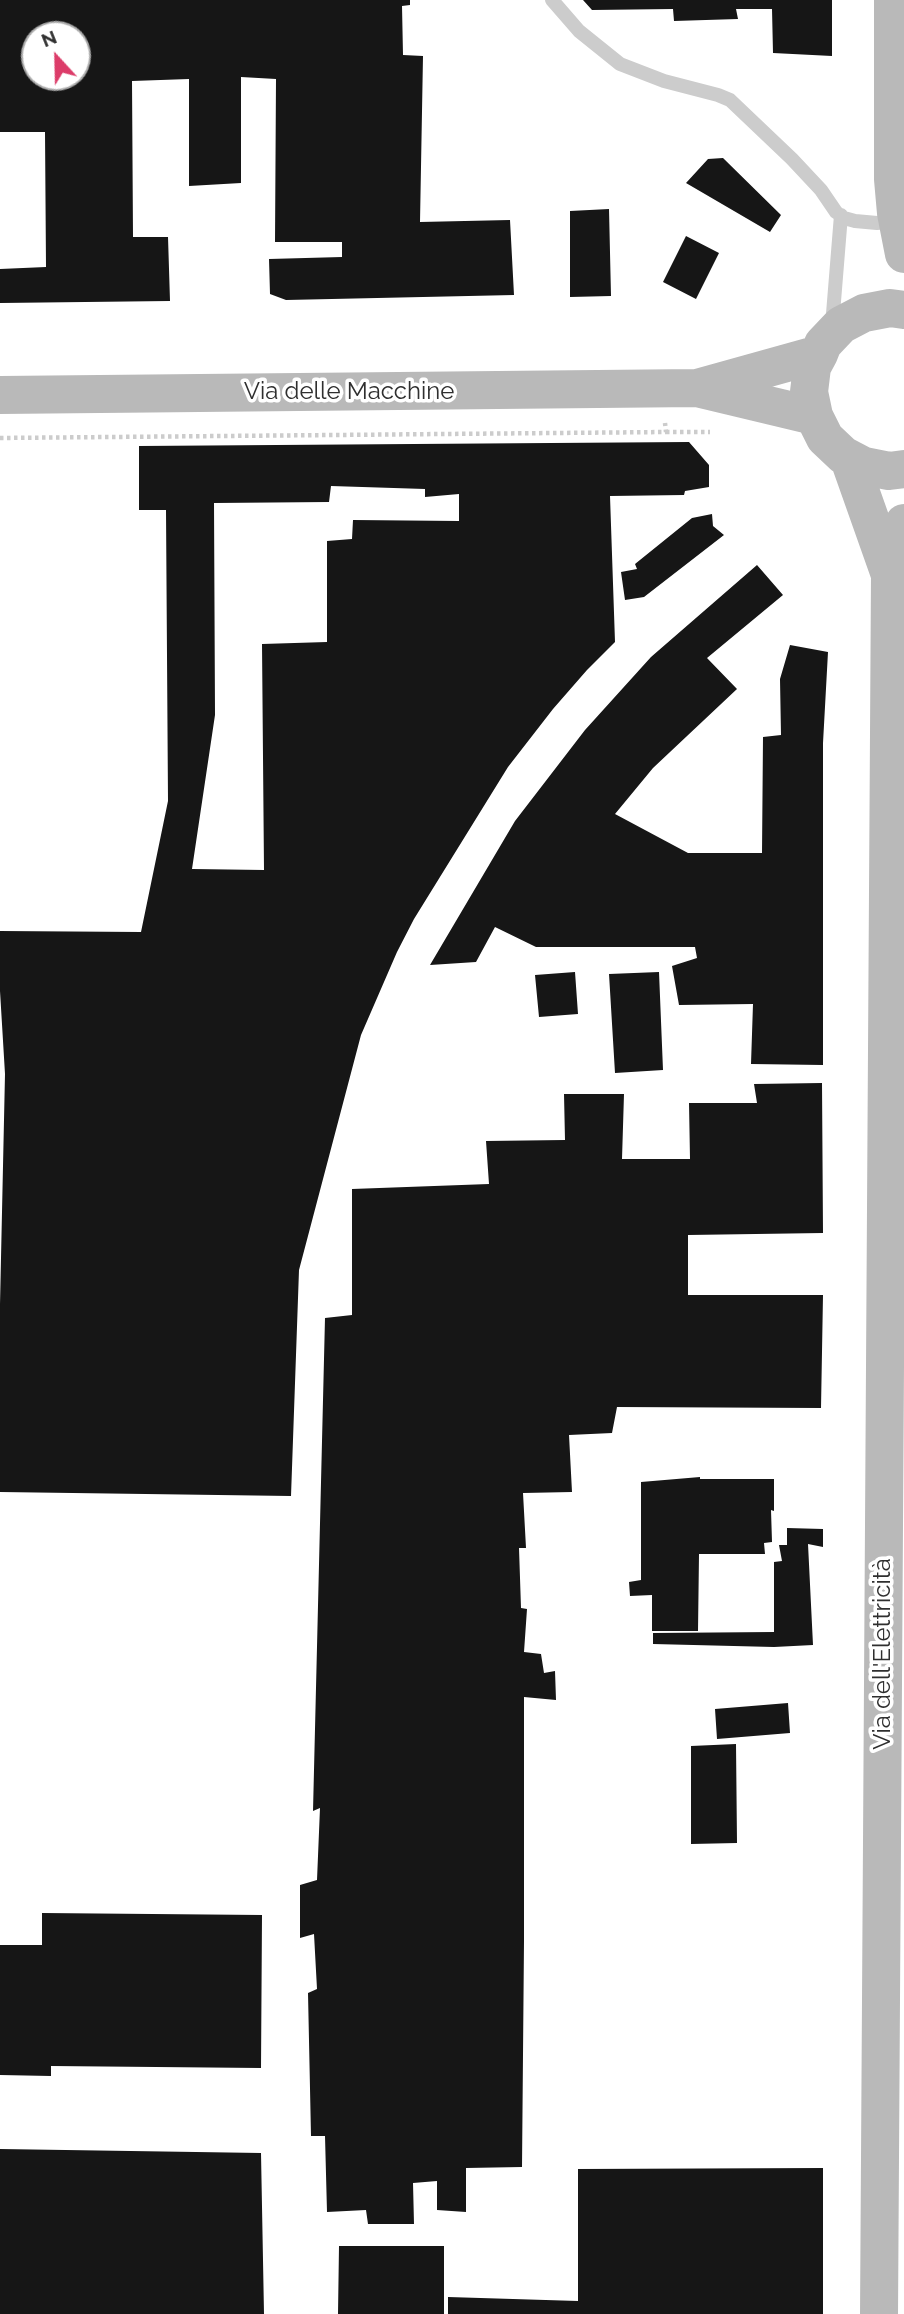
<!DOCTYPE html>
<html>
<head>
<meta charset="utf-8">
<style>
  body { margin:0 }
  #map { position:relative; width:904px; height:2314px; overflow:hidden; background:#fff; font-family:Raleway,sans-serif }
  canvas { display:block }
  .north { position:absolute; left:21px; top:21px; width:70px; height:70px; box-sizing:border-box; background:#fff; border:2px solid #acacac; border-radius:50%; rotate:338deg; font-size:19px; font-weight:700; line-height:28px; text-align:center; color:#2f2f2f }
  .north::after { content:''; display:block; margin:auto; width:24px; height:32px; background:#dc3c69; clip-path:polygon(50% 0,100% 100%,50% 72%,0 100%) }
</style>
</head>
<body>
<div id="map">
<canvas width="904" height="2314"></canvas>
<div class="north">N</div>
</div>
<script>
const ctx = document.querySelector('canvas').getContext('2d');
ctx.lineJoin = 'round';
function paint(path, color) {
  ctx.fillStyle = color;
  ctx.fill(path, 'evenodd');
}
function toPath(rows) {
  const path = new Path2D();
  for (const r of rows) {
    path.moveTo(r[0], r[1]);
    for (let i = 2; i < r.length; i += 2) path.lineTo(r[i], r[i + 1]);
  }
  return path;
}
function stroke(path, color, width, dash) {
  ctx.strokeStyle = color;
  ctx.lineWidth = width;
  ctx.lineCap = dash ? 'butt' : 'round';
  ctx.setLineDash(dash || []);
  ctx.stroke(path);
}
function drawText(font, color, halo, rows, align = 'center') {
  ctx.font = font + ' Raleway,sans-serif';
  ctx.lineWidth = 7;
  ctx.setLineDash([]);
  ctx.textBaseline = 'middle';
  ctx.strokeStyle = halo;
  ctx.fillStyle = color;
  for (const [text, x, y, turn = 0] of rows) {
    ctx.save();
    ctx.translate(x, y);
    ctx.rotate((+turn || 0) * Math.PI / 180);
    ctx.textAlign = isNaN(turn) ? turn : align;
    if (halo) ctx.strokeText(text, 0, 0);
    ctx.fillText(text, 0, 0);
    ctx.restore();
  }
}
paint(toPath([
  [0,0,410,0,410,5,402,6,403,55,423,56,420,222,510,220,514,295,286,300,270,294,269,259,342,257,342,242,275,242,276,79,241,77,241,183,189,186,189,79,132,81,133,237,168,237,170,301,0,303,0,269,46,267,45,132,0,132],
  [35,35,77,35,77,77,35,77],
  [583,0,832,0,832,56,773,53,772,9,736,9,738,19,674,21,673,9,592,10],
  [723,158,781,215,770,232,686,183,708,159],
  [609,209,611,296,570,297,570,211],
  [686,236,719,253,696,299,663,282],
  [689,442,709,465,709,487,685,491,684,495,610,496,615,642,587,670,553,709,508,767,414,919,397,952,361,1035,299,1270,291,1496,0,1492,0,1304,5,1074,0,991,0,931,141,932,168,801,166,510,139,510,139,446],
  [331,486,425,489,425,497,459,494,459,521,353,520,352,539,327,541,327,642,262,644,264,870,192,869,215,715,214,503,329,502],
  [712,514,713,526,724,535,644,597,625,600,621,572,637,569,635,564,692,518],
  [757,565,783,595,707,658,737,689,653,768,615,814,688,853,762,853,763,737,781,735,780,679,790,645,828,652,823,743,823,1065,751,1064,753,1004,679,1005,672,966,697,958,695,947,536,947,495,927,476,962,430,965,515,821,585,730,651,657],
  [575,972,578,1014,539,1017,535,975],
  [659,972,663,1070,615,1073,609,974],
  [822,1083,823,1233,688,1235,688,1295,823,1295,821,1408,617,1407,612,1433,569,1435,572,1492,523,1493,526,1548,519,1548,521,1608,527,1609,524,1652,541,1654,544,1673,555,1671,556,1700,524,1697,524,1941,522,2167,466,2168,466,2212,437,2210,437,2181,413,2183,414,2224,368,2224,366,2210,327,2212,325,2136,311,2136,308,1993,317,1989,314,1934,300,1938,300,1885,317,1880,320,1808,313,1811,325,1318,352,1315,352,1189,489,1184,486,1141,565,1140,564,1094,624,1094,622,1159,690,1159,689,1103,757,1103,754,1084],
  [700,1477,700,1479,774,1479,774,1511,771,1510,772,1542,764,1543,765,1554,699,1554,698,1631,652,1631,652,1595,630,1596,629,1582,641,1580,641,1482],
  [787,1528,823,1529,823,1547,808,1544,813,1645,774,1647,653,1644,653,1633,774,1632,774,1562,782,1561,779,1545,787,1545],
  [788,1703,790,1733,717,1739,715,1709],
  [736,1744,737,1843,691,1844,691,1746],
  [42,1913,262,1915,261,2068,51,2066,51,2076,0,2075,0,1945,42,1945],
  [0,2149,261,2153,264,2314,0,2314],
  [823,2168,823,2314,448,2314,448,2297,578,2301,578,2169],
  [339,2246,444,2246,444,2314,338,2314]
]), '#161616');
stroke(toPath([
  [666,432,710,432],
  [0,438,666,432,665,423]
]), '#ccc', 4.5, [3.5, 3.5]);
stroke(toPath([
  [552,0,579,31,620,64,664,81,718,95,730,100,792,159,821,190,836,212,844,218,855,221,877,223,896,221],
  [832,326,841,215]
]), '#ccc', 14);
stroke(toPath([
  [893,0,893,179,896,213,904,254],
  [904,310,890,308,864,313,841,325,823,344,819,354,812,367,809,392,814,416,825,438,843,455,864,466,889,471,904,469],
  [697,388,814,416],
  [0,395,697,388,819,354],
  [849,459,890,575],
  [879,2314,890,575,904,523]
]), '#b9b9b9', 38);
drawText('24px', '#2f2f2f', '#fff', [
  ["Via delle Macchine",349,392],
  ["Via dell'Elettricità",883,1654,-90]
]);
</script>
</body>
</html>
